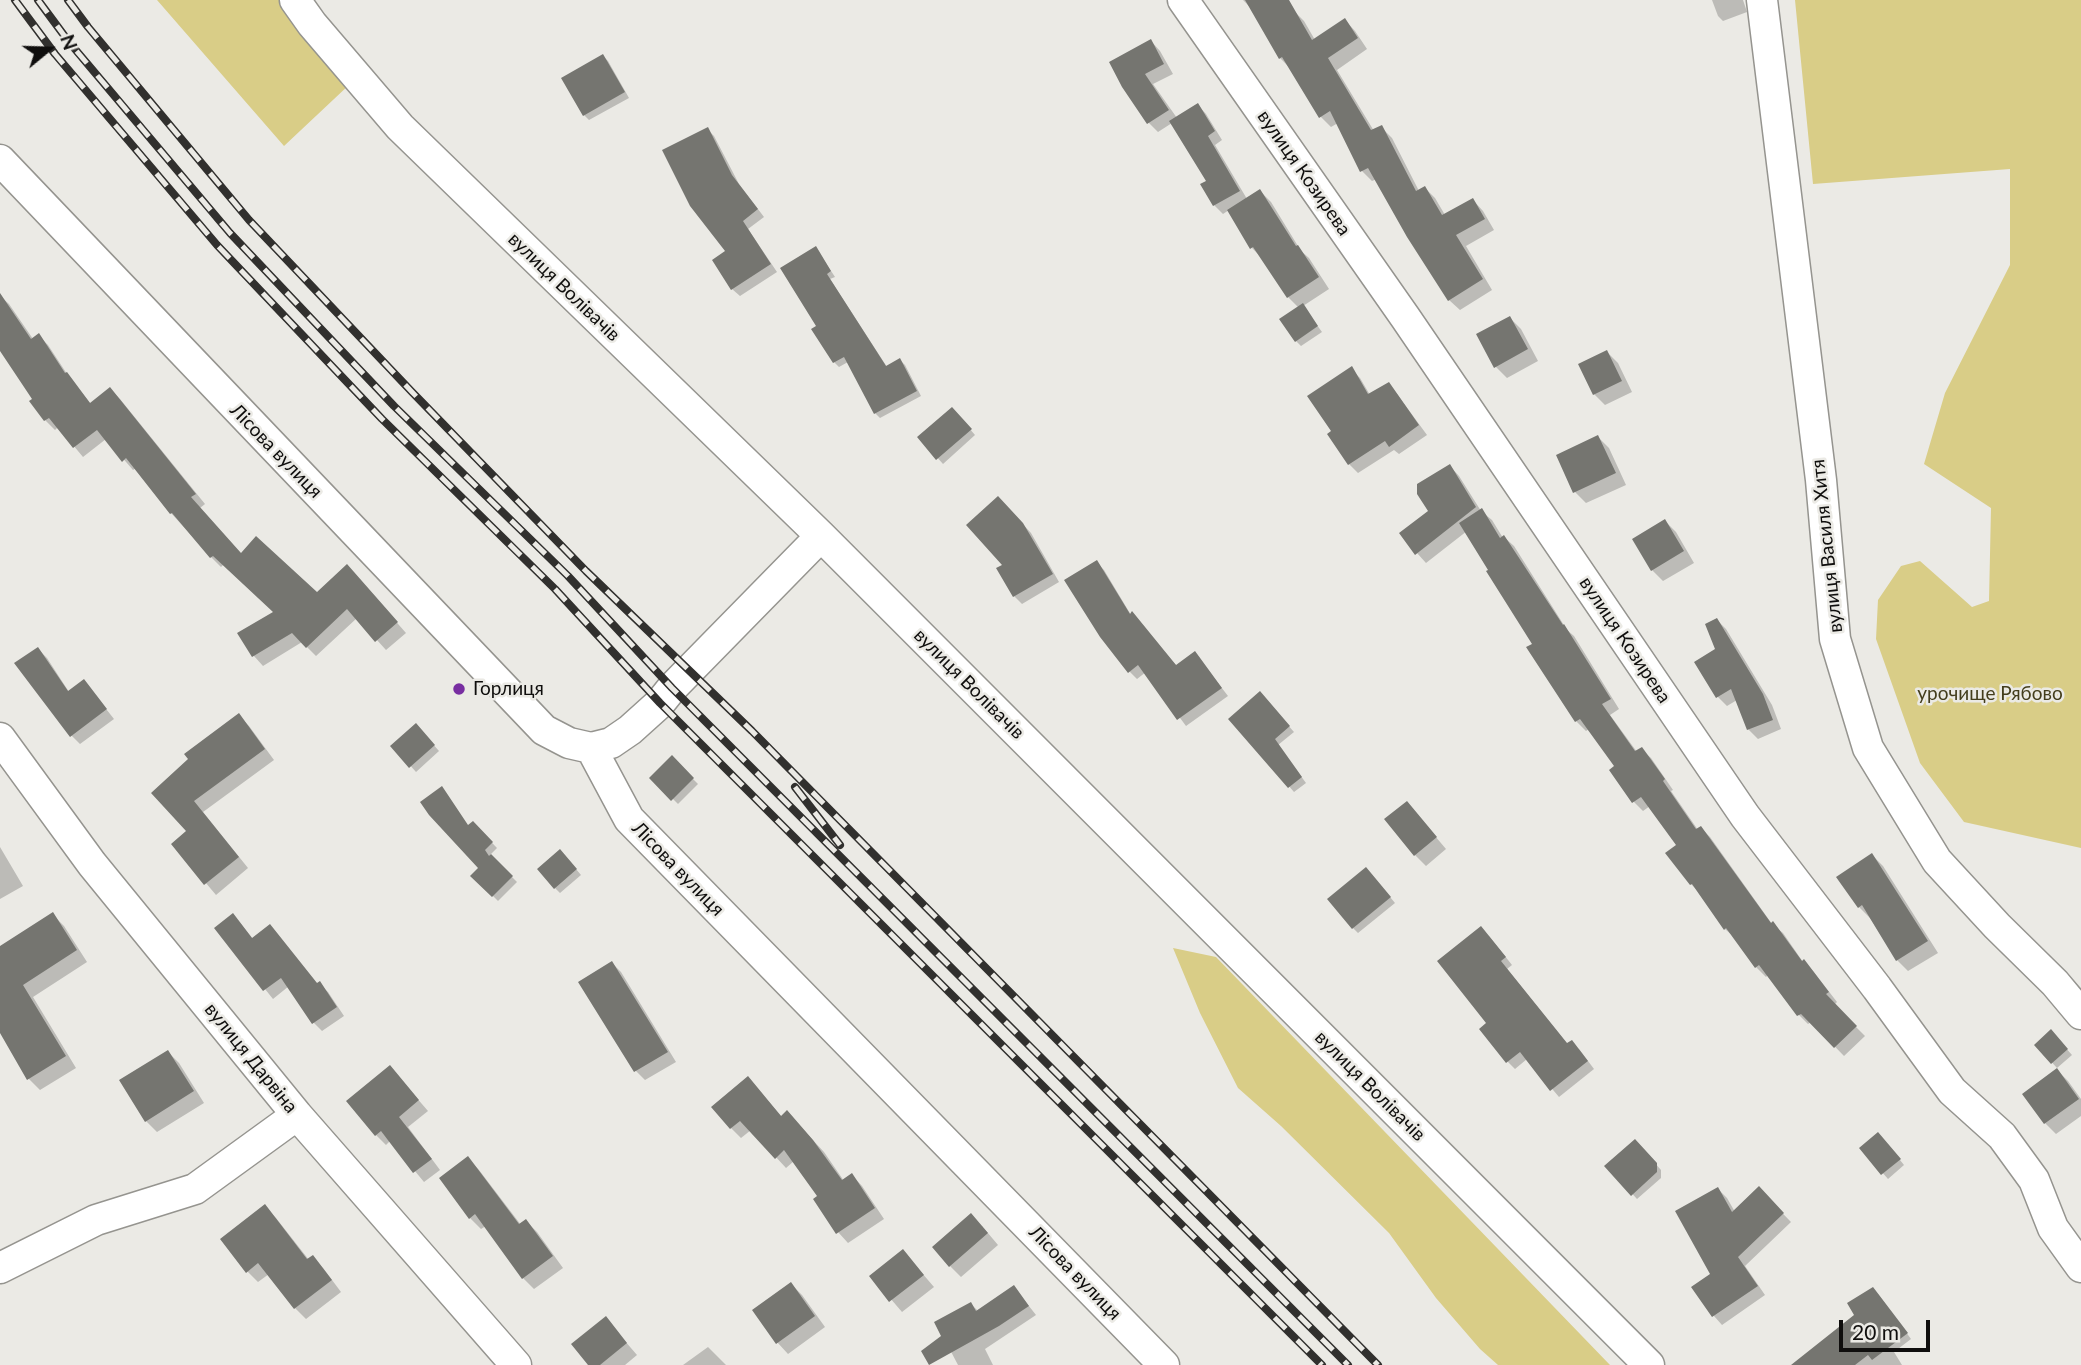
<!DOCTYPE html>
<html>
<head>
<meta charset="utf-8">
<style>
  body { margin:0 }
  #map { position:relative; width:2081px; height:1365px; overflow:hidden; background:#ebeae5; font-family:Lato,sans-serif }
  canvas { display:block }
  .north { position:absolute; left:14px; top:14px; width:70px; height:70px; -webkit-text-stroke:5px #ebeae5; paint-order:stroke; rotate:71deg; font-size:19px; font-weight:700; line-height:28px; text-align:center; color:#0f0e0d }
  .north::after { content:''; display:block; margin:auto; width:24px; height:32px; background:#0f0e0d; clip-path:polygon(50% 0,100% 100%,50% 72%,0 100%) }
  .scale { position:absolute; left:1839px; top:1320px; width:91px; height:32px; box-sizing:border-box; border:4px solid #0f0e0d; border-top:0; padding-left:9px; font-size:21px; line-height:24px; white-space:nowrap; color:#0f0e0d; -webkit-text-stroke:5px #ebeae5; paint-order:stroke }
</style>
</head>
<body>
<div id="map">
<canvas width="2081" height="1365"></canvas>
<div class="north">N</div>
<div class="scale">20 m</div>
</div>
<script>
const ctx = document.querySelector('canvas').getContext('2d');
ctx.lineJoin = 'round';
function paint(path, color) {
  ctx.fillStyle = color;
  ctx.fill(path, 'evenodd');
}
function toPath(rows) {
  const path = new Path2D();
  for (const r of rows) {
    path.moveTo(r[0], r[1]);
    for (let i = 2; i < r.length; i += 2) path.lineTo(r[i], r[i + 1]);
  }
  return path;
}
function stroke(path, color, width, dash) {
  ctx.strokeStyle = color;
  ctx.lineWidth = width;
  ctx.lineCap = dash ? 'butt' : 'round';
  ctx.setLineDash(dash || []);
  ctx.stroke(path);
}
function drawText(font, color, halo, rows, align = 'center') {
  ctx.font = font + ' Lato,sans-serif';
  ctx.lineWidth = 5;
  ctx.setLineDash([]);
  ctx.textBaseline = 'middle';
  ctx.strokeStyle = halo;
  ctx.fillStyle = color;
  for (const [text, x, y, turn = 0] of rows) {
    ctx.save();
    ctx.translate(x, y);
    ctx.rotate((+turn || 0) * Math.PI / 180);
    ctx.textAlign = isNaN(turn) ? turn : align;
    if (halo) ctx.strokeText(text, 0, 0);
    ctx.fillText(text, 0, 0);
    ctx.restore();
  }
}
paint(toPath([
  [157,0,286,0,350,84,284,146],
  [1795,0,2081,0,2081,848,1964,822,1920,763,1876,639,1878,600,1901,566,1920,561,1972,607,1989,601,1991,508,1924,464,1945,393,2010,265,2010,169,1813,184],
  [1173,948,1216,957,1610,1365,1498,1365,1480,1349,1436,1298,1389,1233,1281,1126,1238,1088,1200,1013]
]), '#d9cd87');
paint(toPath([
  [1243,0,1288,0,1293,10,1304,21,1315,40,1345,20,1355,31,1367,49,1337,70,1374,131,1381,127,1392,138,1419,191,1425,188,1435,198,1445,215,1473,200,1483,211,1494,230,1466,246,1492,290,1460,310,1449,300,1377,179,1372,181,1362,171,1338,123,1331,127,1320,116,1291,69,1280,58,1253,10],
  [1712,0,1743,0,1747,12,1723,21,1718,16],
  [1151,41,1160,51,1173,74,1153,84,1177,118,1198,105,1206,114,1222,140,1215,145,1247,199,1260,191,1271,202,1301,251,1309,258,1329,289,1303,306,1322,332,1301,346,1296,341,1299,308,1288,297,1263,259,1252,248,1229,210,1223,214,1214,205,1202,185,1208,181,1172,123,1158,132,1149,123,1124,86],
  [603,56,608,61,629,98,589,120,584,115],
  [707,129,714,136,739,184,764,217,748,229,777,272,740,296,732,289],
  [816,248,835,277,830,279,887,367,900,360,905,365,921,396,880,418,875,413,848,362,839,367,834,362,813,330,818,327],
  [0,296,9,304,33,339,39,336,48,345,69,377,91,404,110,389,120,399,205,504,200,508,241,555,317,595,356,576,406,633,386,650,357,618,316,656,302,642,263,666,254,656,240,633,276,612,224,564,221,567,211,557,171,513,136,468,133,470,106,439,83,457,58,427,55,430,45,420,34,399,0,348],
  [1510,318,1521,329,1538,361,1507,378,1496,367],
  [1607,352,1618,363,1632,392,1605,405,1594,394],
  [1351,369,1360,378,1370,395,1388,385,1397,394,1427,435,1399,454,1394,450,1358,473,1349,464,1334,432],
  [957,414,975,435,943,464,919,437],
  [1598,437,1609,448,1626,485,1586,503,1575,492],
  [1450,466,1459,476,1481,511,1492,520,1503,538,1504,537,1514,546,1567,630,1574,636,1619,709,1610,715,1637,752,1641,749,1651,758,1673,790,1671,791,1698,830,1701,828,1710,837,1772,924,1783,933,1803,962,1813,971,1837,1002,1834,1005,1865,1036,1844,1056,1811,1022,1808,1024,1799,1015,1768,975,1766,977,1756,967,1735,938,1725,929,1701,894,1691,884,1678,845,1650,806,1643,811,1634,802,1612,770,1616,767,1589,729,1586,731,1576,721,1529,648,1535,644,1467,531,1426,563,1417,553,1430,512],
  [1006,506,1031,533,1059,582,1022,604,1014,596,1005,565],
  [1665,521,1676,532,1694,563,1663,581,1652,570],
  [1096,562,1104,570,1131,615,1177,666,1195,653,1228,696,1186,726,1146,672,1137,679,1130,672,1101,636],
  [1717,620,1726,629,1772,705,1781,729,1758,739,1748,729,1737,700,1727,706,1717,696],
  [38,649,47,658,69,692,84,681,114,719,80,744,71,735],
  [1265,699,1294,732,1278,745,1306,783,1294,792,1231,719],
  [239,716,249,726,274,760,203,812,248,868,216,895,173,844,189,832,153,793],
  [416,725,439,751,416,772,393,746],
  [672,758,698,784,678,804,652,778],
  [1407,803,1446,849,1426,866,1415,855],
  [473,823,497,848,490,855,517,882,498,901,473,876,480,868,469,827],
  [0,847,23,886,0,899],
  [1872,855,1883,866,1938,953,1908,971,1897,960,1870,918,1859,907,1839,877],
  [565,856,581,875,560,893,555,888],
  [1371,874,1395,903,1358,933,1353,928],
  [52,914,64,926,87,962,33,997,76,1068,40,1090,29,1079,0,1030,0,968],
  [241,924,253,939,270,926,318,985,319,984,328,992,344,1016,322,1031,314,1023,289,986,273,999,216,928],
  [1489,936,1512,965,1507,969,1568,1045,1579,1049,1594,1069,1559,1097,1527,1059,1515,1069,1508,1062,1488,1023],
  [612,963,621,972,676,1062,645,1080,636,1071],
  [2056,1037,2072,1055,2057,1068,2036,1045],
  [168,1052,179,1063,204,1103,157,1132,146,1121],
  [390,1067,428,1111,408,1127,440,1170,424,1182,390,1141,386,1145,376,1135],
  [2057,1070,2068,1081,2081,1099,2081,1116,2056,1134,2045,1123],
  [748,1078,782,1117,797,1123,824,1152,844,1181,852,1175,862,1186,884,1219,848,1243,838,1232,820,1197,794,1161,786,1168,751,1130,741,1138,731,1128],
  [1883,1139,1904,1165,1888,1179,1861,1148],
  [1640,1146,1661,1170,1661,1178,1637,1199,1607,1166],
  [468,1158,479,1170,521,1225,526,1221,537,1232,563,1268,534,1289,523,1278,486,1226,481,1229,470,1218],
  [1718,1189,1727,1198,1735,1212,1759,1189,1791,1222,1745,1266,1765,1295,1722,1325,1714,1316,1694,1287,1712,1274],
  [265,1207,276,1218,309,1260,312,1257,323,1268,341,1292,306,1319,295,1308,269,1274,258,1282,247,1271],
  [982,1226,998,1245,961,1277,950,1266],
  [903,1251,934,1287,902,1312,872,1277],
  [791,1284,802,1295,825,1327,788,1354,777,1342],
  [1014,1287,1036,1315,985,1349,993,1365,958,1365,936,1323,971,1304,979,1312],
  [1878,1294,1911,1339,1894,1352,1902,1365,1795,1365,1857,1315],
  [606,1319,637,1355,625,1365,590,1365],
  [708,1347,726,1365,683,1365]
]), '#0003');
paint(toPath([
  [1245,0,1289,0,1312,40,1345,18,1358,38,1328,58,1371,130,1382,125,1416,191,1425,186,1442,215,1473,198,1485,219,1456,235,1483,279,1448,301,1407,237,1368,168,1360,172,1330,111,1319,118,1282,57,1279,59],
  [1151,39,1164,64,1145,74,1169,110,1147,124,1122,87,1109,62],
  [603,54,625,92,583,116,561,78],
  [1198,103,1215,131,1208,136,1240,191,1213,206,1200,184,1206,181,1169,121],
  [708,127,732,175,758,209,743,221,771,264,731,290,712,260,725,251,690,206,662,150],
  [1260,189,1296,246,1298,245,1319,277,1287,298,1253,247,1250,249,1227,210],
  [816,246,831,271,827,274,886,366,900,358,917,391,874,414,844,357,833,363,811,329,816,326,780,268],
  [0,293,31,339,39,333,65,373,67,372,90,403,110,387,196,494,191,497,241,553,256,536,317,592,347,564,398,622,375,642,347,609,306,648,292,633,252,657,237,633,273,612,213,556,210,558,172,513,170,514,126,458,122,462,97,430,73,448,49,418,44,421,29,401,32,399,0,351],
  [1303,303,1318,326,1295,342,1279,319],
  [1510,316,1528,349,1494,368,1476,334],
  [1607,350,1622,381,1593,395,1578,364],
  [1352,366,1368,394,1389,382,1419,425,1389,447,1385,441,1348,465,1327,434,1331,431,1307,396],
  [952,407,972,429,936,460,917,437],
  [1598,435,1616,473,1573,493,1556,455],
  [1450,464,1476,507,1415,555,1399,533,1428,511,1417,494,1417,484],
  [998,496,1023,523,1053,574,1013,597,996,568,1002,565,966,525],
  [1482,508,1500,538,1504,535,1563,625,1564,624,1611,699,1602,704,1635,751,1642,747,1665,779,1663,781,1696,829,1701,826,1771,923,1773,921,1802,961,1804,959,1829,992,1826,994,1857,1026,1834,1048,1801,1014,1797,1016,1759,965,1755,968,1726,928,1724,930,1692,884,1690,885,1665,853,1676,845,1641,797,1632,803,1609,770,1614,766,1580,719,1575,722,1526,647,1532,644,1486,571,1488,570,1459,523],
  [1665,519,1684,551,1651,571,1632,539],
  [1097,560,1130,614,1132,611,1176,665,1195,651,1222,688,1177,720,1138,665,1128,673,1100,637,1064,580],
  [1717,618,1763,694,1773,720,1747,730,1731,689,1716,698,1694,662,1715,649,1705,624],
  [38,647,68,691,84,679,107,709,70,737,14,663],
  [1260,691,1290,726,1275,739,1302,777,1288,788,1228,719],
  [239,713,265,749,194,801,239,857,204,885,171,844,186,831,151,793,188,759,184,754],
  [416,723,435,745,409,768,390,746],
  [672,755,694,778,671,801,649,778],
  [442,786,468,825,473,821,493,842,485,850,489,856,491,854,513,876,492,897,470,876,478,868,429,815,420,802],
  [1407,801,1437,837,1414,856,1384,819],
  [560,849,577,869,554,889,537,869],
  [1872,853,1928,941,1896,961,1862,905,1858,908,1836,877],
  [1366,867,1391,897,1352,929,1327,899],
  [53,912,77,950,23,985,66,1056,27,1080,0,1033,0,946],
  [233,913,252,938,270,924,317,983,320,981,337,1007,312,1024,281,978,263,991,214,928],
  [1481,926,1506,957,1501,961,1567,1043,1572,1040,1588,1061,1550,1091,1520,1052,1506,1063,1479,1029,1486,1023,1437,961],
  [612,961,668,1052,634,1072,578,982],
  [2051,1029,2068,1049,2051,1064,2034,1045],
  [168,1050,194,1091,145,1122,119,1080],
  [390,1065,419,1100,399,1117,432,1159,413,1173,381,1131,375,1136,346,1101],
  [2057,1068,2079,1099,2044,1124,2022,1094],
  [748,1076,781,1116,787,1110,813,1140,842,1180,852,1173,875,1208,836,1234,813,1199,817,1196,784,1150,775,1159,740,1121,730,1129,711,1107],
  [1878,1132,1901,1159,1881,1175,1859,1148],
  [1635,1139,1657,1163,1657,1172,1631,1196,1604,1166],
  [468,1156,519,1224,526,1219,553,1256,522,1279,475,1214,469,1219,439,1178],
  [1759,1186,1784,1213,1738,1257,1758,1286,1712,1317,1691,1287,1710,1274,1675,1211,1718,1187,1732,1212],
  [265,1204,307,1259,313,1255,332,1280,294,1309,258,1263,246,1273,220,1239],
  [971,1213,988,1233,949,1267,932,1247],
  [903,1249,924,1275,889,1302,869,1276],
  [791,1282,815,1316,776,1344,752,1310],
  [1014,1285,1029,1306,999,1326,929,1365,921,1351,941,1336,934,1322,971,1302,976,1311],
  [1873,1287,1908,1333,1872,1360,1868,1355,1855,1365,1791,1365,1854,1315,1847,1303],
  [606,1316,627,1343,600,1365,588,1365,571,1344]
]), '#757570');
const minor = toPath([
  [295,0,312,24,400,127,821,536,1649,1365],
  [1183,0,1405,317,1745,816,1877,988,1952,1091,2002,1136,2034,1180,2053,1228,2081,1267],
  [1762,0,1821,480,1835,639,1868,748,1937,861,1997,926,2055,983,2081,1014],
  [0,160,544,730,569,743,591,748,611,743,630,730,660,703,672,688,821,536],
  [0,738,92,864,297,1115,516,1365],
  [591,748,629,819,1164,1365],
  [0,1268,96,1220,195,1189,297,1115]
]);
stroke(minor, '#95948f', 33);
stroke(minor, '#fff', 30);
const rail = toPath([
  [15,0,55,54,217,245,382,419,555,589,660,703,1322,1365],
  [38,0,69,42,230,233,394,406,568,576,672,688,1348,1365],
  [68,0,88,27,249,220,412,392,586,571,752,731,1378,1365],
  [795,787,840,845]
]);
stroke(rail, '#31302e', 8);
stroke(rail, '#ebeae5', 5, [16]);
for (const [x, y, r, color] of [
  [459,689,7,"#782ea1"]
]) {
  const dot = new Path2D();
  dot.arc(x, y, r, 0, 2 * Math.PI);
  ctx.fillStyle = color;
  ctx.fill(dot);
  stroke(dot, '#ebeae5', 2.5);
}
drawText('19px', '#0f0e0d', '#ebeae5', [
  ["вулиця Козирева",1304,173,55],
  ["вулиця Волівачів",564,287,44],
  ["Лісова вулиця",276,451,46],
  ["вулиця Василя Хитя",1827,546,-96],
  ["вулиця Козирева",1625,640,56],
  ["вулиця Волівачів",969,684,45],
  ["Лісова вулиця",678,869,46],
  ["вулиця Дарвіна",251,1058,51],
  ["вулиця Волівачів",1370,1086,45],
  ["Лісова вулиця",1075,1273,46]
]);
drawText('19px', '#0f0e0d', '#ebeae5', [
  ["Горлиця",473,689]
], 'left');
drawText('19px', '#433d1c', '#ebeae5', [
  ["урочище Рябово",1990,694]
]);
</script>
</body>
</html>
